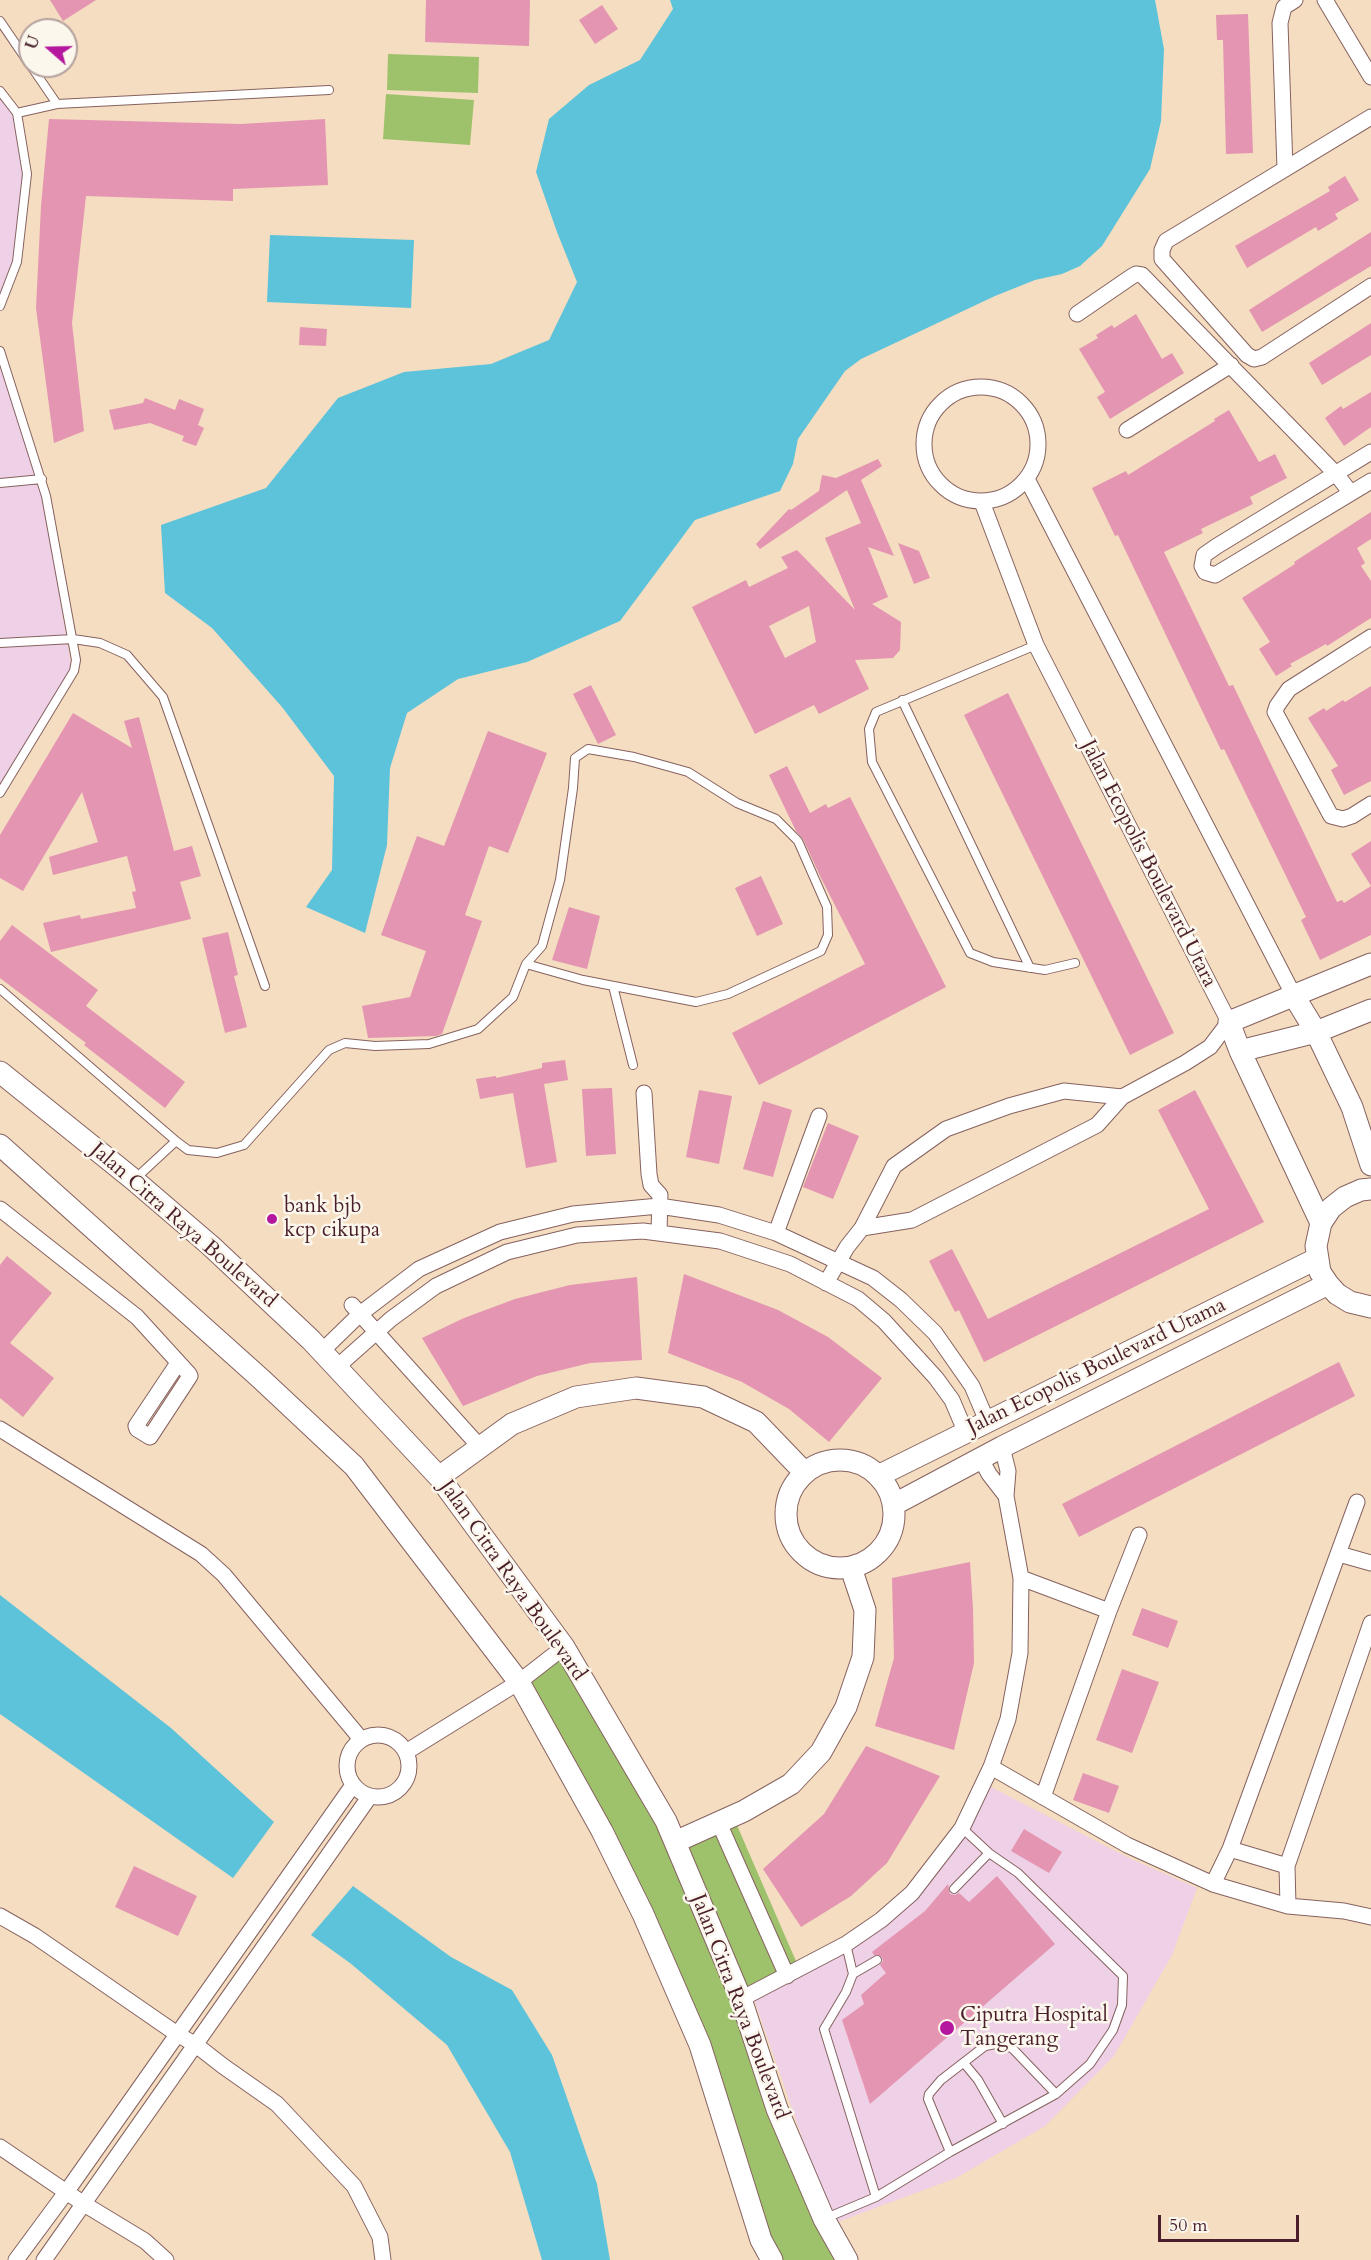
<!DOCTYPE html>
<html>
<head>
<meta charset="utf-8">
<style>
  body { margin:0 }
  #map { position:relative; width:1371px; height:2260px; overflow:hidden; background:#f4ddc0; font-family:Cardo,serif }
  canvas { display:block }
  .north { position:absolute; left:18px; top:18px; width:60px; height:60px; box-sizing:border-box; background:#fbf7ec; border:2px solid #b4a19f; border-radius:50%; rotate:290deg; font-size:16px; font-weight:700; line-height:24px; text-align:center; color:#4a1f2b }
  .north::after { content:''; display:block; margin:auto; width:21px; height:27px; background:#b5179e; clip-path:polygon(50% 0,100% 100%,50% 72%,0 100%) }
  .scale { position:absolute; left:1158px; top:2215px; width:141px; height:27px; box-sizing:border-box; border:3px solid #4a1f2b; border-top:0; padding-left:8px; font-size:18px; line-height:21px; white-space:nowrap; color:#4a1f2b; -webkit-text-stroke:4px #fbf7ec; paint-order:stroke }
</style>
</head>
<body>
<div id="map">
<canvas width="1371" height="2260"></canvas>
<div class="north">U</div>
<div class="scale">50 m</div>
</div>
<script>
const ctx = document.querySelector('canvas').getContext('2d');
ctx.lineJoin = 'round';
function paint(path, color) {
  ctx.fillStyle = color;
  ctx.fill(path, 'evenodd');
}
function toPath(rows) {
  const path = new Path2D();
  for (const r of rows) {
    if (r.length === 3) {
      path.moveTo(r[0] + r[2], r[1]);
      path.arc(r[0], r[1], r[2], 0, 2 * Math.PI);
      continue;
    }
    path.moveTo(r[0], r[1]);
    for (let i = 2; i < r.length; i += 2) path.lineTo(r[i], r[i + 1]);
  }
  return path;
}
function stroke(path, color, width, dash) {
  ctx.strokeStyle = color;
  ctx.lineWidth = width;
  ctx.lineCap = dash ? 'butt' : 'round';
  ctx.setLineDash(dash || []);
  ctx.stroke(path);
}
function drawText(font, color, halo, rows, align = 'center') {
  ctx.font = font + ' Cardo,serif';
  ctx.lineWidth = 5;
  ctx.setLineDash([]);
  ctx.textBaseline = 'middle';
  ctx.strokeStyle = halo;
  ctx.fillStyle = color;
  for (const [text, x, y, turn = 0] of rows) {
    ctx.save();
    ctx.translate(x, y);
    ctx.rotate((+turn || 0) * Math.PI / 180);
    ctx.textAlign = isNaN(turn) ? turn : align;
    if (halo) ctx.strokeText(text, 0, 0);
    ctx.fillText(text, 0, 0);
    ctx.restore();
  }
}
paint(toPath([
  [0,94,16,116,25,174,16,261,0,301],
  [0,357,40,480,72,671,0,798],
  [991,1787,1129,1858,1197,1888,1172,1955,1114,2056,1045,2126,956,2178,832,2224,754,1999,866,1937,959,1841]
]), '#eed0e7');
paint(toPath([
  [388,54,479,57,478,93,387,90],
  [386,94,474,100,470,145,383,139],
  [565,1645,665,1822,843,2260,773,2260,643,1914,520,1683],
  [736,1823,799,1968,742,1995,677,1843]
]), '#9ec26b');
paint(toPath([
  [670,0,1155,0,1164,49,1161,121,1150,169,1102,246,1080,266,1062,274,1035,280,995,296,861,359,845,371,798,439,793,464,780,491,695,520,620,621,527,662,458,679,407,713,390,768,387,845,365,933,306,907,332,870,334,776,282,707,212,628,165,593,161,525,266,488,338,398,404,372,491,364,549,340,577,282,557,232,536,172,549,119,589,85,640,60,673,9],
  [270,235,414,240,411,308,267,302],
  [0,1595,171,1728,274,1822,233,1878,0,1714],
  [353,1886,451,1957,512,1990,552,2055,597,2184,610,2260,542,2260,510,2152,447,2045,350,1963,311,1935]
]), '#5dc3da');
paint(toPath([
  [50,0,96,0,63,21],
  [426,0,530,0,529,46,425,42],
  [602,5,618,29,595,44,579,20],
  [1248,14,1253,153,1226,154,1223,40,1217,40,1216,15],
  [49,119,241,124,325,119,328,185,233,189,233,201,86,196,72,323,84,431,54,443,36,308,41,206],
  [1345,176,1359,200,1335,214,1338,219,1318,231,1316,227,1247,268,1235,246,1330,191,1328,187],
  [1371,232,1371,266,1262,332,1249,310],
  [1136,314,1162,359,1172,353,1184,373,1110,419,1097,397,1105,392,1079,349,1098,338,1096,335,1112,325,1114,328],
  [1371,323,1371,355,1322,385,1309,363],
  [300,327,327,329,326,346,299,345],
  [1371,392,1371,427,1344,446,1325,418,1341,406,1343,409],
  [145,398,175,410,179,399,204,409,198,425,204,428,196,446,182,441,184,436,150,423,114,430,109,410,143,403],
  [1229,410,1259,462,1275,454,1287,478,1250,497,1253,504,1201,529,1203,533,1164,552,1229,686,1233,685,1337,902,1342,900,1344,903,1371,886,1371,935,1320,960,1301,920,1306,917,1224,749,1221,750,1118,535,1115,536,1092,488,1126,471,1128,475,1215,421,1214,419],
  [878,459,882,466,861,480,894,556,868,547,888,597,872,604,901,622,900,650,893,658,855,660,869,689,819,714,814,705,755,734,692,607,746,580,749,587,788,568,781,557,797,550,855,610,825,538,861,523,847,490,760,549,756,544,789,509,791,510,819,491,822,475,836,478],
  [809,606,816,642,785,658,769,626],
  [1371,512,1371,539,1357,548,1365,563,1361,566,1371,581,1371,618,1327,646,1326,644,1290,664,1292,666,1276,676,1259,649,1270,642,1242,598,1295,564,1294,562],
  [898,543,919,551,930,578,914,584],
  [591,685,616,735,598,744,573,694],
  [1371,686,1371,781,1344,795,1331,770,1338,766,1308,718,1324,708,1326,711,1343,700,1345,702],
  [1008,693,1174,1033,1130,1055,964,715],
  [73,713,132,748,124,721,139,717,174,851,192,846,201,876,180,882,191,919,51,952,43,923,80,915,81,919,136,908,132,892,136,891,127,856,53,875,49,857,98,842,82,792,23,891,0,878,0,835],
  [488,731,547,753,508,853,489,846,465,915,482,921,442,1034,436,1036,368,1038,362,1006,410,997,426,951,381,935,417,836,444,846],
  [787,766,810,813,826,804,828,808,850,797,946,987,759,1085,732,1033,865,964,821,878,803,839,796,831,769,775],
  [1371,841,1371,886,1351,854],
  [761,876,783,924,757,936,735,888],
  [569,907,600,916,587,969,552,960],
  [12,925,98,990,86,1006,185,1082,165,1108,84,1045,86,1043,0,978,0,941],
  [228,932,238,975,234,976,247,1027,225,1033,202,938],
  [565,1060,568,1080,544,1084,557,1162,526,1168,513,1093,480,1099,476,1079,496,1076,496,1078,542,1068,542,1063],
  [612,1088,616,1154,586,1156,582,1089],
  [699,1090,732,1096,719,1164,686,1157],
  [1195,1090,1264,1222,984,1362,959,1310,955,1312,929,1261,952,1249,988,1319,1209,1209,1158,1110],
  [763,1101,792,1110,773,1177,743,1169],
  [828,1123,859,1136,833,1199,803,1187],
  [7,1256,52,1293,10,1343,54,1378,23,1417,0,1398,0,1265],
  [684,1274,778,1310,828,1337,882,1378,829,1442,789,1409,742,1382,668,1353],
  [637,1277,642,1360,590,1363,537,1376,463,1406,422,1338,464,1318,515,1299,570,1285],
  [1339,1362,1355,1396,1079,1537,1062,1504],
  [970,1562,973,1609,974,1663,954,1750,875,1726,894,1658,892,1578],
  [1142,1608,1178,1621,1168,1648,1132,1635],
  [1122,1669,1159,1682,1132,1753,1096,1740],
  [866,1746,940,1776,887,1863,851,1896,801,1927,763,1869,824,1814],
  [1083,1773,1119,1786,1109,1813,1073,1800],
  [1024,1829,1062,1852,1049,1873,1011,1851],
  [134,1866,197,1896,178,1936,115,1907],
  [997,1876,1055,1944,870,2104,842,2020,864,2004,861,1995,886,1973,880,1965,883,1961,882,1957,874,1955,872,1952,925,1911,948,1884,950,1894,955,1895,959,1893,969,1902]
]), '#e495b1');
const lane = toPath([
  [0,21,30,65],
  [31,66,57,104],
  [0,91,17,113,27,174,17,262,0,306],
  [17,113,57,104,329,90],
  [0,351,46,496,76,660,74,671,0,793],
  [0,483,42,479],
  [0,643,73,639,100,643,127,655,163,697,265,986],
  [1036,645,876,712,869,729,872,762,970,953,993,962,1045,970,1075,963],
  [902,700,1030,968],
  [613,986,633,1065],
  [0,989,176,1141,188,1150,217,1153,244,1145,329,1050,345,1043,375,1046,429,1044,478,1029,513,997,526,964,542,946,560,880,573,788,575,758,588,749,634,757,688,772,737,803,776,819,798,841,827,907,828,935,821,951,728,994,696,1002,583,980,526,964],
  [135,1179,176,1141],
  [954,1889,989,1853],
  [846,1944,853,1974,846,1992,824,2029,876,2197],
  [853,1974,877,1960],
  [964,2063,978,2080,1003,2124],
  [950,2152,928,2099,929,2094,941,2080,985,2046,1002,2043,1013,2049,1056,2094],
  [826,2218,876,2197,950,2152,1056,2094,1090,2064,1113,2030,1122,2005,1123,1976,1018,1873,989,1853,962,1828]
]);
const street = toPath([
  [1325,0,1371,77],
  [1371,117,1166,241,1162,250,1162,259,1247,355,1254,359,1262,357,1371,286],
  [1285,169,1280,23,1284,7,1295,0],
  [1077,314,1131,277,1136,274,1142,275,1336,474,1351,493],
  [981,444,57],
  [1127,430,1231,365],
  [1371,452,1217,546,1204,555,1202,566,1205,572,1215,575,1371,481],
  [1027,479,1294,996],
  [1371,637,1289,689,1277,706,1275,712,1331,816,1343,819,1352,816,1371,804],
  [644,1093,649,1174,651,1185,660,1195,659,1233],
  [0,1209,137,1317,189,1374,190,1376,150,1437,137,1429,136,1426,178,1363],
  [862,1228,912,1220,1097,1125,1122,1097,1185,1063,1210,1047,1229,1022,1036,645,982,502],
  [776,1233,819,1116],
  [826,1283,847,1247,862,1228,894,1166,946,1129,1009,1106,1064,1091,1122,1097],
  [352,1305,480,1447],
  [322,1351,360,1314,419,1269,500,1232,573,1214,659,1206,719,1215,776,1233,873,1278,901,1300,935,1333,972,1386,987,1421],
  [337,1367,391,1319,436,1286,507,1252,577,1235,643,1231,720,1241,790,1264,858,1299,884,1321,936,1378,952,1400,966,1433],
  [0,1429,201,1554,224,1575,361,1739],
  [1002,1447,1008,1471,1006,1496],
  [1339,1554,1371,1563],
  [1021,1578,1109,1611],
  [378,1766,31],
  [406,1752,519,1682,564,1647],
  [991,1767,1127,1845,1213,1884,1288,1906,1344,1911,1371,1917],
  [1043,1797,1109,1611,1139,1535],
  [719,1823,787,1976],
  [1230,1849,1287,1866],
  [1213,1884,1230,1849,1357,1502],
  [1288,1906,1287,1866,1371,1623],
  [0,1916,35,1936,177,2034,196,2045,223,2066,277,2104,354,2186,380,2237,383,2260],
  [741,1999,846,1944,881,1920,912,1893,962,1828,991,1767,1008,1719,1020,1653,1021,1578,1006,1496,989,1474,981,1459],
  [0,2147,84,2204,145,2241,166,2260],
  [16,2260,67,2191,353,1785],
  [44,2260,370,1796]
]);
const secondary = toPath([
  [1294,996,1316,1032,1352,1107,1371,1165],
  [1240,1051,1316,1032,1371,1010],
  [0,1072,134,1180,211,1246,311,1340,439,1477,564,1647,666,1821,741,1999,777,2109,824,2219,847,2260],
  [0,1145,260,1378,354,1466,519,1682,602,1831,643,1914,700,2045,761,2240,772,2260],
  [1371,1189,1361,1190,1345,1197,1331,1208,1321,1223,1316,1246,1320,1272,1328,1284,1337,1294,1350,1302,1371,1307],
  [1321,1223,1240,1051,1229,1022,1371,964],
  [840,1514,54],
  [878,1476,1316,1259],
  [439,1477,512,1424,576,1397,636,1388,703,1397,756,1422,805,1473],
  [893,1505,1002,1447,1328,1284],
  [675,1842,744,1811,791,1784,821,1752,846,1707,863,1657,865,1610,851,1568]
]);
stroke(lane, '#86625f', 10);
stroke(street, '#86625f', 17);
stroke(secondary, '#86625f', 23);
stroke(lane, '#fff', 8);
stroke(street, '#fff', 15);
stroke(secondary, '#fff', 21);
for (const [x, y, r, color] of [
  [272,1219,6,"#b5179e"],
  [947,2028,8,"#b5179e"]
]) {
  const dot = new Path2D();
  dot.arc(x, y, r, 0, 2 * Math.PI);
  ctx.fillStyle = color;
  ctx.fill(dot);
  stroke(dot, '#fbf7ec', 2);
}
drawText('21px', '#4a1f2b', '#fbf7ec', [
  ["Jalan Ecopolis Boulevard Utara",1148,864,63],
  ["Jalan Citra Raya Boulevard",183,1226,41],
  ["Jalan Ecopolis Boulevard Utama",1097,1367,-26],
  ["Jalan Citra Raya Boulevard",512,1581,55],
  ["Jalan Citra Raya Boulevard",739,2007,69]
]);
drawText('21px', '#4a1f2b', '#fbf7ec', [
  ["bank bjb",284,1207],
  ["kcp cikupa",284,1231],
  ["Ciputra Hospital",960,2016],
  ["Tangerang",960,2040]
], 'left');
</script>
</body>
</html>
